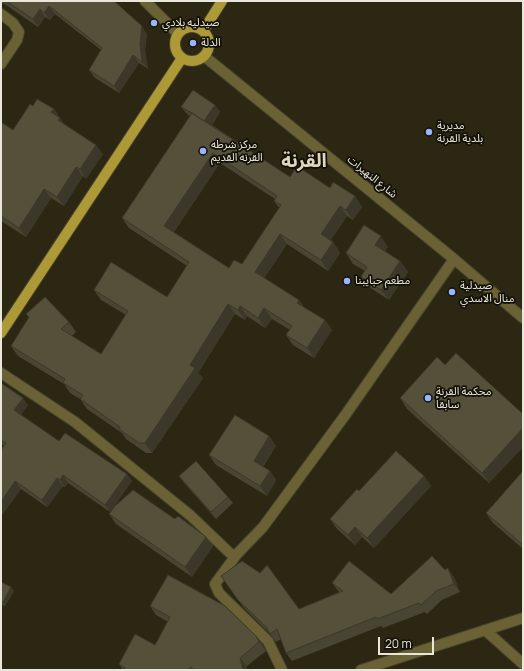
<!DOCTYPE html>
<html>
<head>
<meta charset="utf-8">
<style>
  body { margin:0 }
  #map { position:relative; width:524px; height:671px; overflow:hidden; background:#2b2713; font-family:Manrope,sans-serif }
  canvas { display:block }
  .frame { position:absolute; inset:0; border:2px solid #e9e7da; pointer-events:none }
  .scale { position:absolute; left:378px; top:637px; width:56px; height:18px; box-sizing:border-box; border:2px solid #e9e7da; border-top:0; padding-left:5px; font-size:12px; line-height:14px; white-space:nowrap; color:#e9e7da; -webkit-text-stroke:3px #121007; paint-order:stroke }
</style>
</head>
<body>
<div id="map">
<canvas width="524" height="671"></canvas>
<div class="frame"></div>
<div class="scale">20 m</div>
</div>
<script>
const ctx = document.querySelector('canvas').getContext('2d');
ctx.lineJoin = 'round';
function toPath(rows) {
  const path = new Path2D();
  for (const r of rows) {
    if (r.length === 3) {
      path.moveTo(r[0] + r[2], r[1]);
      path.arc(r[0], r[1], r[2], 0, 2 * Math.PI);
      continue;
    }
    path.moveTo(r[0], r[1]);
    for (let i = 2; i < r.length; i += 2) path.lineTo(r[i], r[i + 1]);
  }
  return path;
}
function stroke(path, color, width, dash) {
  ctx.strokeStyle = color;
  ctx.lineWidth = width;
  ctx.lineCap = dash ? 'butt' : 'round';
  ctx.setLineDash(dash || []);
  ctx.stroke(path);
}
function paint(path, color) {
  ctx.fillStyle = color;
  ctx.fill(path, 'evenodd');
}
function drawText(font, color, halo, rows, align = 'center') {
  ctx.font = font + ' Manrope,"Noto Sans Arabic",sans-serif';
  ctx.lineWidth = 3.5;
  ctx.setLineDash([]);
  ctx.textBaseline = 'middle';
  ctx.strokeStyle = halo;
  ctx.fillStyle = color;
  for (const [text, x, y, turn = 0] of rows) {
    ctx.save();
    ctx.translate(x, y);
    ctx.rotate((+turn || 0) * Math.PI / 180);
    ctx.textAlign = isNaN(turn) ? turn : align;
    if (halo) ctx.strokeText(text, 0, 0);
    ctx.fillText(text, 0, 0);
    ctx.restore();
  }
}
const minor = toPath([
  [145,1,178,34],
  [1,14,13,23,19,32,17,40,1,64],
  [204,56,454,259,523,318],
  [1,373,75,422,191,516,234,557],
  [485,630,523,664],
  [282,670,268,641,219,593,215,584,237,554,263,527,346,414,454,259],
  [361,670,523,618]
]);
const major = toPath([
  [192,44,17],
  [203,31,222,1],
  [1,333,182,58]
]);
stroke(minor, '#46422f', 12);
stroke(major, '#46422f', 12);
stroke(minor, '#6a6135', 10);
stroke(major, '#ad9a37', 10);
paint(toPath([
  [1,1,114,1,147,34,145,50,148,69,139,63,119,93,95,78,89,70,101,50,55,14,50,20,45,17,38,27,3,3,1,5],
  [215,105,220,112,212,125,290,177,330,188,355,196,362,207,353,220,347,216,330,241,333,242,340,253,328,271,287,244,264,278,299,300,304,307,325,320,332,330,314,358,293,345,286,335,290,330,272,319,265,328,247,316,245,320,235,314,198,373,203,378,152,453,146,453,126,439,122,433,87,409,80,399,70,393,64,384,18,356,11,346,29,318,26,314,69,322,76,332,72,336,101,354,126,315,101,300,94,290,167,297,187,266,129,228,122,218,190,116,187,114,181,107],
  [220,163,275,199,274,201,279,208,242,264,229,268,174,232],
  [33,106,54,109,64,124,103,154,86,179,83,176,64,206,51,198,26,237,1,221,1,122,13,130],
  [388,247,385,251,400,261,408,272,389,300,369,287,361,277,365,271,353,264,346,253],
  [445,365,523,414,523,447,489,483,407,409,400,398],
  [1,383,28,405,21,415,59,441,127,474,132,481,110,512,68,483,65,487,63,486,47,507,21,489,2,515,1,514,1,450,4,446,1,444],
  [269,436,276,446,263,467,270,471,276,480,267,496,216,465,209,455],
  [523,471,523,549,493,523,486,513],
  [179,476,228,497,233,503,216,519,184,483],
  [424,476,431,486,374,548,362,537,355,545,337,529,330,519,359,491],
  [109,514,175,519,206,537,213,546,192,577,116,524],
  [445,570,454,577,460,592,442,600,427,614,425,612,383,628,381,626,292,661,286,653,281,639,276,642,270,634,244,608,221,576,299,609,339,592,332,583,391,594],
  [1,582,14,591,5,606,1,604],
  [150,606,256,636,263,645,266,651,247,666,247,670,123,670,119,664,155,645,168,622,156,615]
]), '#484532');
paint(toPath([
  [49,6,55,14,50,20,44,13],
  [40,9,45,17,38,27,33,19],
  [142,26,147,34,145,50,148,69,142,62,140,43],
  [133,55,139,63,119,93,114,86],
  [215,105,220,112,209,129,204,122],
  [54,109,66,127,65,129,51,112],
  [96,145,103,154,86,179,80,169],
  [213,153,220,163,171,236,164,226],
  [76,167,83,176,64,206,57,197],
  [44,189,51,198,26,237,19,228],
  [355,196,362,207,353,220,346,210],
  [340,206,347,216,328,244,321,234],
  [280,234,287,244,262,282,255,272],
  [381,236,388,247,383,255,375,245],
  [333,242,340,253,328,271,321,260],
  [400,261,408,272,389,300,381,290],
  [299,300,306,310,297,303],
  [228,304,235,314,198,373,203,378,152,453,145,443,190,365],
  [240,306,247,316,245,320,238,310],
  [264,308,272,319,265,328,258,318],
  [325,320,332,330,314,358,307,348],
  [23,398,28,405,19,418,14,410],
  [523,428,523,447,489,483,482,473],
  [269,436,276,446,260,470,254,461],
  [270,471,276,480,267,496,260,486],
  [127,474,132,481,110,512,105,505],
  [63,475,68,483,65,487,60,480],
  [424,476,431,486,374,548,367,538],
  [57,478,63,486,47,507,42,500],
  [15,481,21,489,2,515,1,514,1,502],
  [355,527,362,537,355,545,348,535],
  [206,537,213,546,192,577,185,567],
  [448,568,454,577,460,592,454,584],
  [11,587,14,591,5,606,3,602],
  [256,636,263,645,266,651,259,642],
  [240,658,247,666,247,670,243,670]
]), '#3b3829');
const building = toPath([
  [6,1,114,1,142,26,140,43,142,62,133,55,114,86,89,70,102,48,49,6,44,13,40,9,33,19,6,1],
  [193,90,215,105,204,121,192,113,181,107,193,90],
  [37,99,54,109,51,112,60,118,58,120,96,145,80,169,76,167,57,197,44,189,19,228,1,216,1,122,13,130,30,104,33,106,37,99],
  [192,113,290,177,297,166,330,188,333,182,355,196,346,210,340,206,321,234,333,242,321,260,280,234,255,272,299,300,297,303,325,320,307,348,286,335,292,326,264,308,258,318,240,306,238,310,228,304,190,365,195,368,145,443,139,443,119,429,120,427,80,399,83,395,63,383,65,379,11,346,29,317,26,314,45,297,69,322,61,329,101,354,128,311,94,290,111,262,167,297,189,262,122,218,192,113],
  [213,153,277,196,274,201,281,205,242,264,234,260,229,268,164,226,213,153],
  [364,225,381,236,375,245,400,261,381,290,361,277,367,267,346,253,364,225],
  [456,353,523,414,523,428,482,473,400,398,437,357,445,365,456,353],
  [1,383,23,398,14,410,59,441,65,433,127,474,105,505,63,475,60,480,57,478,42,500,15,481,1,502,1,450,6,443,1,440,1,383],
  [235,415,269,436,254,461,270,471,260,486,209,455,235,415],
  [396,451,424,476,367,538,355,527,348,535,330,519,357,489,359,491,396,451],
  [196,461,228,497,211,512,179,476,196,461],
  [523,471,523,545,486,513,523,471],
  [133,490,175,519,178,516,206,537,185,567,109,514,115,506,133,490],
  [432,556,445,570,448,568,454,584,436,591,421,605,419,603,377,619,376,617,286,653,277,629,270,634,267,628,238,600,221,576,242,561,260,573,267,565,299,609,343,591,332,583,349,561,391,594,432,556],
  [168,575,225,606,256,636,259,642,240,658,243,670,193,670,191,667,187,670,124,670,125,668,119,664,135,634,155,645,170,617,150,606,168,575],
  [1,582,11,587,3,602,1,602,1,582]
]);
paint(building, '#54503a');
stroke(building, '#3b3829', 1);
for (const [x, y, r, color] of [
  [154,23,4,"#99b5fd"],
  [193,43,4,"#99b5fd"],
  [429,132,4,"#99b5fd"],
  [203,151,4,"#99b5fd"],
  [347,281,4,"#99b5fd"],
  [452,292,4,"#99b5fd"],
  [428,398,4,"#99b5fd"]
]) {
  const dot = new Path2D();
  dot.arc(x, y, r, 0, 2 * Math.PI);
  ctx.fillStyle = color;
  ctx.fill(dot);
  stroke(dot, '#121007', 1.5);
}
drawText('11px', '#e9e7da', '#121007', [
  ["صيدليه بلادي",162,23],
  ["الدلة",201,43],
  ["مديرية",437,126],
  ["بلدية القرنة",437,139],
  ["مركز شرطه",211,145],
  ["القرنه القديم",211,158],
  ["مطعم حبايبنا",355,281],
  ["صيدلية",460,286],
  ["منال الاسدي",460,299],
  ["محكمة القرنة",436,392],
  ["سابقاً",436,405]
], 'left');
drawText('11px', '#e9e7da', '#121007', [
  ["شارع النهيرات",372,177,39]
]);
drawText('bold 19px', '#dcd7bd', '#121007', [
  ["القرنة",304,162]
]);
</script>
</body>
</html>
